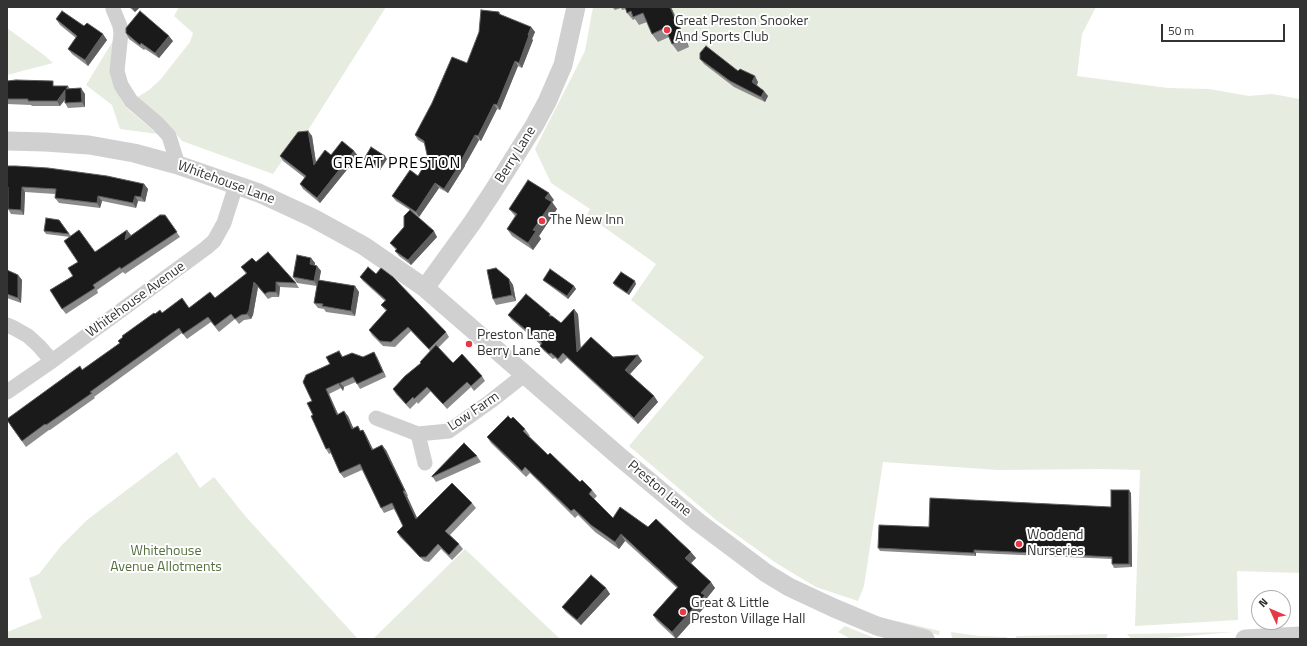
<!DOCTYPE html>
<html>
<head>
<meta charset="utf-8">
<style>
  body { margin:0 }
  #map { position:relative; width:1307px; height:646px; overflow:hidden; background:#fff; font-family:"Titillium Web",sans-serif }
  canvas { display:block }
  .frame { position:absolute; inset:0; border:8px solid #333; pointer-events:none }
  .north { position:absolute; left:1251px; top:590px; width:40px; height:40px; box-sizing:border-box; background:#fff; border:1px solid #adadad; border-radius:50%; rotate:314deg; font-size:11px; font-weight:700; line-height:16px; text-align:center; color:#333 }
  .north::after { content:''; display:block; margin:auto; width:14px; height:18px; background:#e63946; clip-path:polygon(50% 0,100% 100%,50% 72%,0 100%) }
  .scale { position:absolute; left:1161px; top:24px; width:124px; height:18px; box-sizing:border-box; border:2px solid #333; border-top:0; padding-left:5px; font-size:12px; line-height:14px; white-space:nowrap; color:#333; -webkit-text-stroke:3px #fff; paint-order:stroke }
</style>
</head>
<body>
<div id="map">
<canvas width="1307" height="646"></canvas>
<div class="frame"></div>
<div class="north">N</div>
<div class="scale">50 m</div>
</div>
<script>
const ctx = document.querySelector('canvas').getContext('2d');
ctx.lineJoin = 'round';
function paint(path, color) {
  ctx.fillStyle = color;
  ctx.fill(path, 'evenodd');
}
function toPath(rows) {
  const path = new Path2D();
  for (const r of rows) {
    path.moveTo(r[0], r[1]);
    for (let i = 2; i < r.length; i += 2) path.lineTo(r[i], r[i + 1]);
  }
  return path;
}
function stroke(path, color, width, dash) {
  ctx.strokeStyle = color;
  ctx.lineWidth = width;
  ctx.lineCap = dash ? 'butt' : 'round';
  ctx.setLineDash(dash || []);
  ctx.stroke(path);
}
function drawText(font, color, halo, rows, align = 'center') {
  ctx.font = font + ' "Titillium Web",sans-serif';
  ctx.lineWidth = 4;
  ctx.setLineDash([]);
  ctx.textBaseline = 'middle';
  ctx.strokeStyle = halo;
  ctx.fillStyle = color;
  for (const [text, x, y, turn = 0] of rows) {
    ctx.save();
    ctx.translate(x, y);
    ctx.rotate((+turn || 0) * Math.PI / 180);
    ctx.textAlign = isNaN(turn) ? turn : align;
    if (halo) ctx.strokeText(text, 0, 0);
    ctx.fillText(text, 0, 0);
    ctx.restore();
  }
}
paint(toPath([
  [179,7,386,7,303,138,300,135,273,174,182,141,174,131,136,98,149,90,160,80,190,42,193,33,174,16],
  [593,7,1096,7,1082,34,1077,76,1168,88,1209,89,1249,96,1272,94,1300,99,1300,573,1237,571,1238,620,1135,626,1140,470,1104,469,998,470,883,462,864,586,858,601,816,587,776,563,716,520,629,446,704,357,631,300,656,264,587,215,590,209,551,183,535,149,585,51],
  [7,28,44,55,53,63,7,75],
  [116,36,115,84,120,98,124,105,130,111,158,134,120,129,112,105,86,85],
  [177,452,200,488,214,477,246,517,358,639,7,639,7,632,42,618,29,578,39,574,61,546,87,520],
  [465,549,560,639,373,639],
  [892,620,940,631,939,635,920,631],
  [845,626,877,639,851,639,838,632],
  [951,632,979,636,1007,637,1007,639,958,639,952,638],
  [1234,632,1154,639,1131,639,1127,634],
  [1108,634,1106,639,1016,639,1016,636]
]), '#e6ecdf');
stroke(toPath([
  [113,9,120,26,121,33,117,71,121,85,131,101,158,124,169,136,178,165],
  [7,325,14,328,28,336,39,346,52,361],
  [7,392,52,361,206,248,214,241,224,223,236,185],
  [376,418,418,434,449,431,491,401,524,375],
  [418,434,425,463]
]), '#d0d0d0', 15);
stroke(toPath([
  [7,141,45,142,89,145,134,153,178,165,259,193,313,218,364,246,425,288,621,458,698,522,766,573,789,587,834,608,877,626,925,639],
  [425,288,472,223,492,193,534,126,547,102,563,65,576,7],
  [1245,639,1300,636]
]), '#d0d0d0', 19);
paint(toPath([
  [129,7,140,7,135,12],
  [612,7,671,7,689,47,678,52,672,44,669,37,658,42,652,34,647,22,639,25,635,19,633,20,627,13,626,9,622,10,621,8,615,10],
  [499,12,501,15,531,27,535,32,532,39,533,40,522,68,518,66,500,110,497,109,481,141,479,140,465,165,465,166,448,193,439,188,419,217,413,212,437,237,411,265,399,256,395,251,396,250,390,243,404,227,410,210,396,201,392,196,418,176,428,159,425,144,418,140,415,135,467,63],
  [56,19,84,26,107,40,88,66,72,54,68,49,76,38,60,25],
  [126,33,173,41,159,58,145,49,144,50,129,39],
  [700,59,738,71,758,82,757,85,768,96,765,102,734,87,704,64],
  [7,81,56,86,68,86,70,89,85,94,85,107,68,108,65,103,65,100,60,106,32,106,31,105,7,104],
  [308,131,312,136,316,162,331,155,354,151,358,156,320,203,303,189,300,184,305,178,283,161,280,156],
  [364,159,387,159,380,170,366,161],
  [7,166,144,184,148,189,145,202,138,201,136,208,102,201,100,208,59,203,55,198,55,194,25,192,24,215,11,214,8,209,8,192,7,192],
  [554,200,552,202,557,209,539,236,541,239,533,250,512,236,507,229,515,216,509,209],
  [165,215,180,237,125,274,123,272,97,290,98,293,66,314,62,309,78,262,70,237,46,234,44,231,59,220,71,236,95,252,131,235,130,236],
  [311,258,315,263,315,265,317,266,321,271,319,280,355,286,359,292,355,316,326,312,324,309,318,308,314,303,317,286,297,283,293,277],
  [256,262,296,283,299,288,280,287,279,297,272,297,268,299,258,287,253,315,251,319,244,320,239,324,235,319,219,332,211,322,187,339,182,333,94,397,95,398,50,430,49,430,26,447,10,425,82,370,120,343,155,314,189,308,215,298,246,274,241,267],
  [7,270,18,275,22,280,21,303,7,298],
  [376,274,446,332,449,337,438,348,453,363,482,376,485,381,474,391,471,387,447,409,431,391,418,404,417,402,410,409,396,394,393,389,421,363,430,351,411,331,395,347,383,346,372,335,369,330,386,311,381,305,385,301,363,281,360,277],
  [509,279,513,285,516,301,496,305,493,299],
  [543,280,574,286,576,289,568,299,545,282],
  [613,283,636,284,629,295,615,286],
  [550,314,551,316,561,323,578,314,581,348,613,357,638,355,642,361,630,374,654,396,658,402,638,424,567,358,561,364,555,358,553,359,544,351,540,346,541,345,512,320,508,315],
  [339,351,343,357,377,357,386,377,360,389,356,382,344,387,343,391,341,388,329,394,338,414,348,416,353,428,358,426,361,431,363,430,366,435,373,449,386,450,408,496,407,496,417,519,472,503,476,508,450,535,459,544,463,549,452,560,441,549,429,562,424,561,400,537,397,532,403,526,394,509,384,513,381,508,362,470,344,478,340,473,331,453,329,454,326,449,313,415,312,401,330,364],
  [511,419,525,429,530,436,529,436,548,455,580,482,592,490,597,496,594,499,613,518,648,527,696,558,691,563,715,588,707,598,709,602,676,639,657,621,653,615,677,588,625,541,619,549,595,532,578,515,575,518,530,473,526,477,491,443,487,437],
  [477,456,481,462,436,482,432,476],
  [1131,493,1132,567,1114,568,1112,564,1112,559,976,553,976,556,880,551,878,548,929,527,1111,507],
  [606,588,610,594,581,625,566,612,562,607]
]), '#8c8c8c');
paint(toPath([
  [132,7,140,7,135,12,132,8],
  [670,7,671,7,689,47,684,39],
  [531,27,535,32,532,39,533,40,522,68,519,63],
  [103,34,107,40,88,66,85,60],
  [169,36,173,41,159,58,155,53],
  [515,61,518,66,500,110,497,105],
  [755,76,758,82,756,87,752,82],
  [81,88,85,94,85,107,82,102],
  [65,90,68,95,60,106,57,101],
  [764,91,768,96,765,102,761,97],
  [494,104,497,109,481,141,478,136],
  [308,131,312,136,317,170,314,165],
  [475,135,479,140,465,165,465,166,448,193,444,189,461,161],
  [354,151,358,156,320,203,317,198],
  [385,156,387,159,380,170,378,167],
  [435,183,439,188,419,217,416,212],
  [144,184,148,189,145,202,141,197],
  [22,187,25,192,24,215,21,210],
  [549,193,554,200,552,202,557,209,539,236,541,239,533,250,528,243,545,198],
  [98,196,102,201,100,208,97,203],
  [135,196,138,201,136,208,133,203],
  [127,230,131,235,129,245,125,240],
  [434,231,437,237,411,265,408,260],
  [311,258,315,263,314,270,310,264],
  [317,266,321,271,318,287,314,281],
  [18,275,22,280,21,303,18,298],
  [509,279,513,285,516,301,512,295],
  [635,281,636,284,629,295,627,293],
  [254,282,258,287,253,315,251,319,247,314],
  [276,282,280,287,279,297,276,292],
  [355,286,359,292,355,316,351,311],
  [574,286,576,289,568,299,567,296],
  [574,309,578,314,581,357,577,352],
  [374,352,377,357,386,377,383,372],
  [638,355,642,361,629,375,625,370],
  [340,383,344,387,343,391,340,386],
  [326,389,329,394,340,419,337,415],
  [654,396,658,402,638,424,634,418],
  [344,411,348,416,356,434,352,429],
  [363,430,366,435,375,454,372,450],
  [382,445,386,450,408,496,405,491],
  [1129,490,1131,493,1132,567,1129,564],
  [403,491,407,496,420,524,416,519],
  [621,534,625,541,619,549,615,542],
  [974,550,976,553,976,556,974,553],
  [691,552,696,558,689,565,685,558],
  [711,582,715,588,707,598,709,602,676,639,672,632,701,593],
  [606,588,610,594,581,625,577,620]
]), '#5f5f5f');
const building = toPath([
  [625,7,670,7,684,39,672,44,665,28,652,34,643,13,633,17,631,11,627,13,625,7],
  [481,10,499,12,499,14,531,27,528,35,529,35,519,63,515,61,497,105,494,104,478,136,475,135,461,161,462,161,444,189,435,183,416,212,392,196,410,170,418,176,428,159,424,141,415,135,432,103,452,57,467,63,479,32,481,10],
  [62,11,84,26,87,23,103,34,85,60,68,49,77,36,56,19,62,11],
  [140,11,169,36,155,53,141,43,140,45,126,33,126,28,140,11],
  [706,46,738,71,740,69,755,76,752,82,764,91,761,97,730,81,700,59,700,53,706,46],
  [16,80,53,81,53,86,68,86,66,89,81,88,82,102,65,103,65,90,57,101,28,101,28,99,7,99,7,81,16,80],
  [308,131,314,165,325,150,331,155,342,141,354,151,317,198,300,184,306,176,280,156,298,132,308,131],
  [371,147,385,156,378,167,364,159,371,147],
  [7,166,16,166,48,168,107,176,144,184,141,197,135,196,133,203,98,196,97,203,55,198,56,189,22,187,21,210,8,209,8,187,7,187,7,166],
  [528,180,549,193,545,198,552,202,533,230,536,231,528,243,507,229,517,214,509,209,528,180],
  [410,210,434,231,408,260,395,251,397,249,390,243,404,227,404,216,410,210],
  [160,215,165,215,177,232,121,269,120,267,93,285,95,288,62,309,50,290,73,276,68,268,78,262,64,241,79,230,95,252,127,230,125,240,160,215],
  [46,218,59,220,69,234,44,231,46,218],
  [268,252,296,283,276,282,276,292,268,292,265,294,254,282,249,310,247,314,241,315,235,319,231,314,215,326,208,317,183,334,179,328,90,392,92,393,46,425,45,424,22,441,7,420,7,419,80,366,82,370,120,343,118,341,123,337,122,336,154,313,155,314,160,310,162,313,182,298,189,308,210,292,215,298,247,273,241,267,252,258,256,262,268,252],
  [297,255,311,258,310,264,317,266,314,281,293,277,297,255],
  [368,267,376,274,381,268,393,277,446,332,429,349,408,327,391,342,380,341,369,330,387,310,381,305,386,300,360,277,368,267],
  [496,268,509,279,512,295,493,299,487,270,496,268],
  [550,269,574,286,567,296,543,280,550,269],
  [7,270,18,275,18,298,7,294,7,270],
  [621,272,635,281,627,293,613,283,621,272],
  [318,280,355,286,351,311,322,306,323,304,314,303,318,280],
  [526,294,550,314,549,316,552,316,561,323,574,309,577,352,591,337,613,357,638,355,625,370,654,396,634,418,563,353,558,359,551,353,549,354,540,346,542,343,508,315,526,294],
  [436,345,453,363,462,354,482,376,471,386,467,382,443,404,427,387,414,399,413,397,406,404,393,389,405,376,421,363,420,362,436,345],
  [339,351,342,357,352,353,363,357,374,352,383,372,357,384,353,377,340,383,340,386,339,383,326,389,337,415,344,411,352,429,358,426,360,431,363,430,372,450,382,445,405,491,403,491,416,519,452,483,472,503,445,531,459,544,449,555,438,544,426,557,420,557,397,532,403,526,392,503,381,508,360,464,340,473,329,448,326,449,311,416,313,415,307,403,312,401,303,382,306,375,330,364,326,357,339,351],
  [508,416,511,419,513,417,525,429,523,431,548,455,550,453,580,482,582,480,592,490,589,494,613,518,620,507,648,527,656,519,691,552,685,558,711,582,701,593,705,595,672,632,653,615,678,587,621,534,615,542,591,525,574,509,571,511,525,467,522,471,487,437,508,416],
  [464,443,477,456,432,477,432,476,464,443],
  [1111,490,1129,490,1129,564,1112,564,1112,557,974,550,974,553,878,548,879,525,929,527,930,498,1111,507,1111,490],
  [591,575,606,588,577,620,562,607,591,575]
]);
paint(building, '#1a1a1a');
stroke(building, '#5f5f5f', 1);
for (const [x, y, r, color] of [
  [667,30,4,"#e63946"],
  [542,221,4,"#e63946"],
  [469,344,4,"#e63946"],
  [1019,544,4,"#e63946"],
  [683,612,4,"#e63946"]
]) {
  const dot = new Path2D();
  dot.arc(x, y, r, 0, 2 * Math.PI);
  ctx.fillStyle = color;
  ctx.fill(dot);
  stroke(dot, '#fff', 1.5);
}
drawText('14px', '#333', '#fff', [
  ["Great Preston Snooker",675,22],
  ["And Sports Club",675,38],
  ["The New Inn",550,221],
  ["Preston Lane",477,336],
  ["Berry Lane",477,352],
  ["Woodend",1027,536],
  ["Nurseries",1027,552],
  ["Great & Little",691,604],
  ["Preston Village Hall",691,620]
], 'left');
drawText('14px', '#333', '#fff', [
  ["Berry Lane",516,155,-58],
  ["Whitehouse Lane",226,183,20],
  ["Whitehouse Avenue",136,300,-36],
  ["Low Farm",474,412,-34],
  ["Preston Lane",659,489,40]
]);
drawText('14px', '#56703f', '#fff', [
  ["Whitehouse",166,552],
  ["Avenue Allotments",166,568]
]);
ctx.letterSpacing = '1px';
drawText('16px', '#000', '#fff', [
  ["GREAT PRESTON",397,164]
]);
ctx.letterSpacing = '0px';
</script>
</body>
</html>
